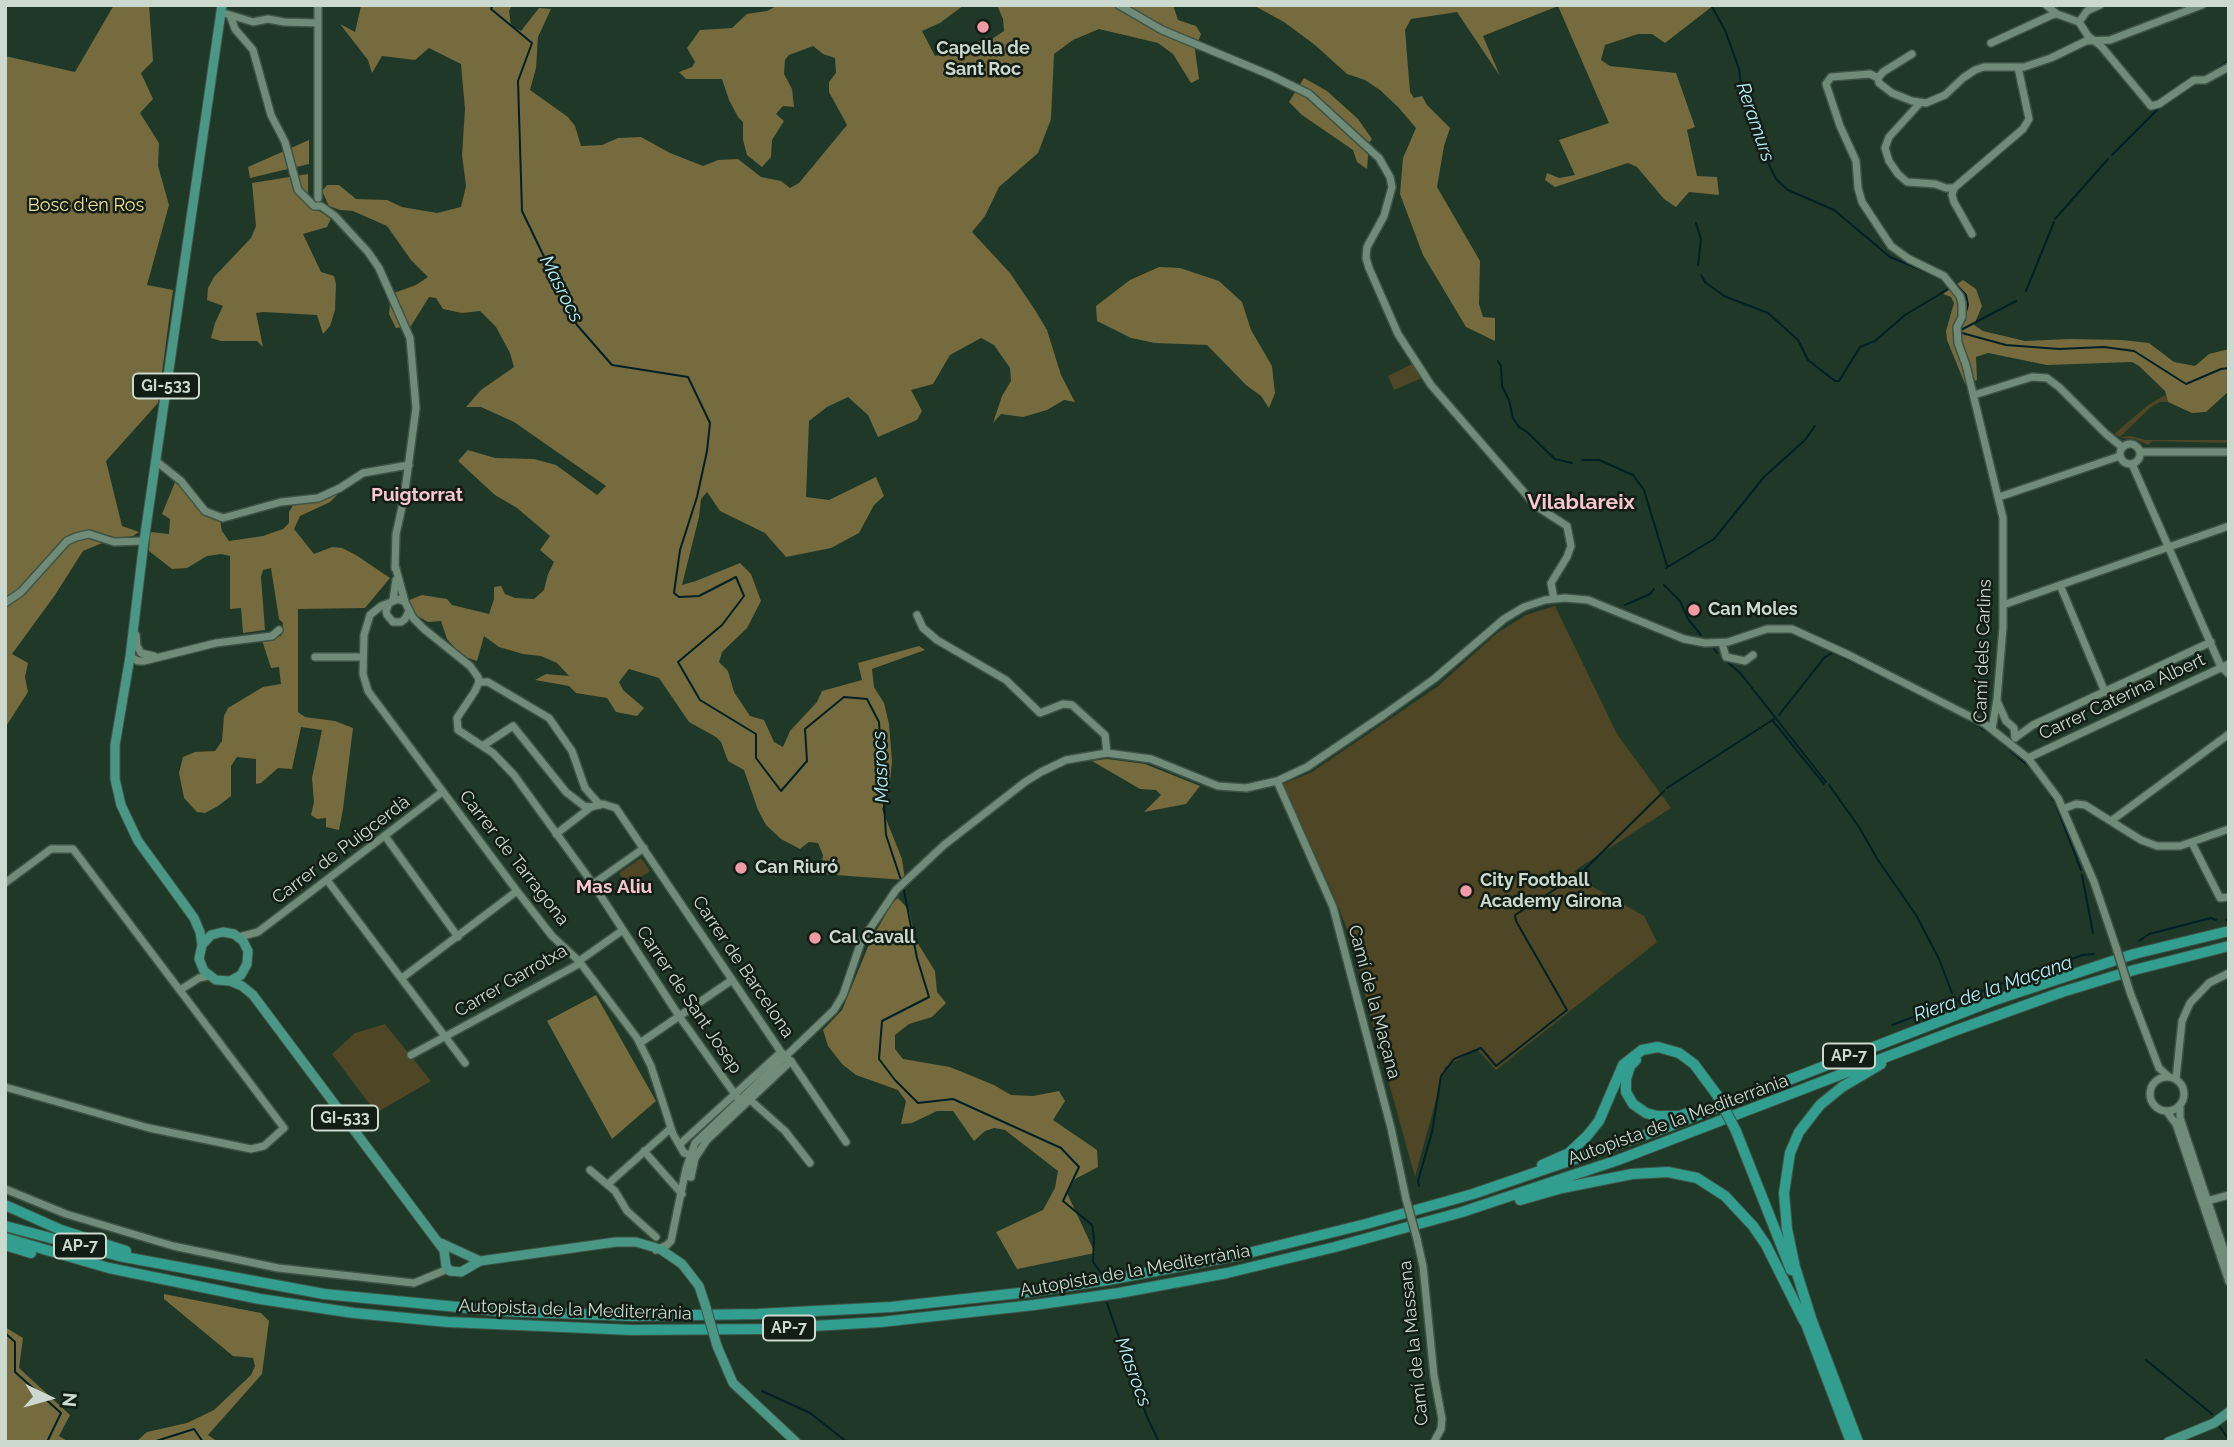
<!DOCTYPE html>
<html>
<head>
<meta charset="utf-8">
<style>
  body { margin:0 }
  #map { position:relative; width:2234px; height:1447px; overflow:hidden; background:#1f3827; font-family:Raleway,sans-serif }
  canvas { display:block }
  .frame { position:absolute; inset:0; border:7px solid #cbd9ce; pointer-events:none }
  .north { position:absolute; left:14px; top:1363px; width:70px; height:70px; -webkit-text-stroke:5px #121d15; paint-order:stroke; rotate:95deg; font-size:19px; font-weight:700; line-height:28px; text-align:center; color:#cbd9ce }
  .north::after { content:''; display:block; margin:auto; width:24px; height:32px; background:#cbd9ce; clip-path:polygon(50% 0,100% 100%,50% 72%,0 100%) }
</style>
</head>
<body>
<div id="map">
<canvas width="2234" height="1447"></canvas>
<div class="frame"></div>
<div class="north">N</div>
</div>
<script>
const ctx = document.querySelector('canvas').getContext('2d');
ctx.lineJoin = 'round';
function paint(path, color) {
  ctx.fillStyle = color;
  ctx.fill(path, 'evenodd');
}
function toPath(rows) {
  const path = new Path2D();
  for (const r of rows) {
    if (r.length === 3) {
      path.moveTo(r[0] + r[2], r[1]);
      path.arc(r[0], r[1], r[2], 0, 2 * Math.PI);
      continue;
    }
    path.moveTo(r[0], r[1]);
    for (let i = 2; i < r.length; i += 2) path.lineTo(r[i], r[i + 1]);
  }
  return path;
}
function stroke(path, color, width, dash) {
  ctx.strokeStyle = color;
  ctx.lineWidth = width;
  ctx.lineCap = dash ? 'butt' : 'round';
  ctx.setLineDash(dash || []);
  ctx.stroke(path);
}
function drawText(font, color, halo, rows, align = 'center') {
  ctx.font = font + ' Raleway,sans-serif';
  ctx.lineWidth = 5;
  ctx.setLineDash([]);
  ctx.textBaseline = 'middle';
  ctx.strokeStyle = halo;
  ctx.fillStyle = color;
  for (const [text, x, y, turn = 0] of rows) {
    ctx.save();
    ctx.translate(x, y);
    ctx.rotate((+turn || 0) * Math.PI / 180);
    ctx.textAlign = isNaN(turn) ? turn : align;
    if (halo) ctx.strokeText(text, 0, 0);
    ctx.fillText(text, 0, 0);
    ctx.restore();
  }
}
paint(toPath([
  [1414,363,1422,378,1394,390,1388,376],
  [2165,395,2168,402,2160,402,2151,407,2120,437,2131,436,2145,440,2229,440,2229,443,2153,441,2148,445,2135,439,2122,438,2114,434,2148,405],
  [1555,606,1617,734,1671,808,1574,871,1581,880,1644,916,1657,942,1496,1070,1477,1049,1445,1067,1415,1177,1367,1004,1358,958,1336,901,1283,784,1312,772,1437,687,1497,633,1526,615],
  [641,858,650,871,628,886,619,873],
  [385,1024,431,1081,376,1113,332,1054,355,1033]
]), '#4e4624');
paint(toPath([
  [114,5,149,5,153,61,141,73,153,99,140,113,159,143,158,166,169,205,147,285,173,290,158,403,106,461,122,526,139,532,133,536,112,539,83,551,55,595,12,654,28,663,25,677,28,692,5,728,5,56,75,72],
  [512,5,509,11,511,26,521,31,539,8,551,9,538,37,536,68,530,90,568,117,575,126,581,146,602,145,618,138,641,137,670,153,703,166,718,160,738,159,761,177,781,181,790,188,799,183,847,125,829,92,829,82,836,73,835,58,823,54,813,46,789,55,785,60,784,74,792,89,794,107,783,106,776,114,784,121,772,140,771,157,762,167,747,155,743,140,743,122,738,117,729,100,722,79,686,79,679,72,692,67,695,62,687,48,700,30,732,28,747,14,767,11,778,5,964,5,940,23,922,31,935,56,976,43,986,37,992,39,1004,31,1003,19,997,5,1173,5,1178,20,1196,26,1201,34,1195,50,1199,79,1191,83,1173,54,1158,43,1099,29,1073,40,1054,54,1051,119,1038,153,999,187,985,216,972,232,1010,273,1035,310,1047,330,1061,375,1075,402,1064,400,1047,410,1023,417,1001,414,993,423,1002,396,1011,381,1010,368,994,345,981,338,950,355,933,384,911,390,922,411,917,420,878,437,868,415,848,397,827,407,809,421,806,497,829,500,876,477,884,496,874,505,859,533,831,548,786,557,765,533,720,511,707,492,701,499,699,517,682,585,696,581,740,563,751,574,761,601,747,628,722,652,719,662,728,671,734,692,750,716,764,720,774,742,783,747,790,731,817,702,822,691,862,680,858,663,919,646,925,650,872,669,874,687,884,703,889,724,892,761,889,792,882,809,902,859,905,880,821,874,823,855,818,843,809,842,800,849,781,839,766,825,758,810,744,770,728,761,721,742,716,737,689,722,659,678,629,669,619,682,623,690,644,708,637,716,616,712,607,698,576,693,569,686,535,680,546,674,569,676,557,663,541,656,523,654,499,647,484,636,477,661,462,656,447,639,441,621,428,622,414,614,407,601,422,595,447,599,452,605,489,614,494,599,494,587,501,586,505,594,515,598,534,599,544,590,548,574,554,562,540,550,550,536,517,508,495,495,458,461,468,450,495,458,534,459,556,465,597,495,606,486,514,422,481,407,466,407,481,390,514,367,510,353,496,327,480,311,462,313,443,309,436,298,429,297,411,326,396,328,389,314,391,294,416,285,428,277,411,260,387,226,353,211,340,210,329,206,322,191,327,185,339,185,356,199,387,200,402,207,437,213,461,207,466,186,462,155,465,109,461,64,429,48,415,60,382,56,372,73,368,60,340,24,355,32,361,6],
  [1253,5,1714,5,1665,43,1652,34,1638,34,1605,45,1601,60,1610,66,1676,73,1695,127,1687,130,1697,176,1717,177,1719,195,1689,192,1676,207,1664,199,1637,167,1628,163,1555,187,1545,180,1547,173,1559,178,1575,175,1559,140,1609,123,1558,6,1483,36,1500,76,1457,12,1411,19,1405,30,1410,92,1414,98,1422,96,1427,105,1450,128,1444,146,1437,187,1480,261,1479,304,1483,317,1495,318,1495,341,1466,327,1423,255,1400,194,1403,158,1416,128,1399,108,1380,90,1365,80,1347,74,1315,45,1284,22],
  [1304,78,1327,91,1358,119,1372,139,1369,143,1367,169,1357,162,1353,150,1302,115,1289,102],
  [309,140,309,164,250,178,248,167],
  [308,174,308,193,310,206,331,218,327,227,303,234,321,272,334,276,336,284,335,310,330,326,323,334,317,315,263,312,256,313,263,347,257,341,221,341,211,338,215,323,223,306,207,300,208,288,214,277,251,238,256,226,252,183],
  [1159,267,1180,268,1219,281,1242,302,1251,330,1272,366,1275,393,1269,408,1261,396,1246,385,1207,345,1155,343,1131,338,1097,321,1096,306,1130,280],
  [1963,280,1976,289,1982,306,1974,325,1983,331,2025,341,2069,339,2122,340,2149,343,2174,362,2195,366,2209,354,2229,349,2229,391,2206,412,2192,413,2168,402,2165,391,2139,366,2132,362,2047,365,1988,353,1976,357,1977,380,1965,384,1947,340,1946,331,1954,303,1951,297,1943,294],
  [176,480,200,509,219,515,222,531,229,541,263,536,283,529,289,523,289,512,296,500,335,492,337,495,330,502,300,516,294,529,314,554,332,547,342,548,356,555,390,578,365,608,298,609,298,712,305,717,335,721,353,728,343,809,339,830,326,827,326,818,317,819,311,815,314,802,312,778,322,730,301,727,292,769,278,768,261,783,256,784,256,759,237,757,231,766,231,796,218,806,205,813,197,812,184,798,179,773,183,757,195,752,215,751,222,741,224,716,228,708,263,687,281,684,279,667,271,668,262,640,281,636,283,623,279,619,271,568,263,570,261,577,265,630,243,633,241,608,230,609,230,556,221,554,207,556,187,568,172,569,149,551,150,532,169,534,170,519,162,514],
  [1107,759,1145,764,1200,786,1186,804,1144,812,1161,795,1156,790,1140,789,1092,761],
  [898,898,909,910,915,939,935,971,937,992,946,1003,932,1017,909,1024,895,1035,895,1049,903,1059,950,1067,994,1085,1011,1095,1033,1096,1059,1091,1065,1101,1053,1120,1097,1150,1098,1167,1075,1179,1067,1193,1095,1253,1017,1269,996,1232,1043,1210,1055,1188,1058,1171,1005,1130,994,1128,985,1131,974,1141,953,1111,937,1111,912,1123,901,1124,906,1101,898,1090,856,1075,842,1064,828,1046,823,1030,842,1010,870,942,892,903],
  [596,995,656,1101,612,1139,547,1021],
  [164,1294,261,1313,269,1321,262,1374,208,1435,218,1442,136,1442,147,1432,187,1423,214,1410,251,1375,255,1366,253,1358,233,1356,164,1299],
  [5,1327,23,1338,19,1368,70,1415,59,1436,69,1442,5,1442]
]), '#756b3f');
stroke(toPath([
  [493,5,491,9,532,43,518,81,522,211,577,325,612,365,688,377,710,423,707,451,697,497,680,550,674,593,679,597,699,596,736,577,744,596,722,625,678,662,700,700,756,734,756,758,781,791,807,761,805,729,844,697,867,699,879,722,886,835,901,880],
  [1711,5,1725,30,1739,69,1741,84,1757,139,1776,179,1788,190,1834,210,1890,257,1929,273],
  [2209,74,2229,61],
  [2112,155,2161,106],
  [2055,219,2108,159],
  [1696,223,1701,239,1698,265],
  [1701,275,1705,282,1724,296,1768,313,1798,340,1808,360,1835,381,1839,381,1860,347,1875,341,1905,315,1950,288],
  [1950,278,1966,295,1968,305,1965,315],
  [2026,291,2054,222],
  [1959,331,2016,301],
  [1962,333,2006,345,2059,349,2104,347,2134,351,2186,384,2221,369,2229,368],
  [1498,361,1501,366,1502,386,1509,400,1513,418,1519,427,1527,432,1555,459,1572,463],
  [1582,460,1599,460,1633,475,1644,490,1667,566],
  [1666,568,1714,539,1764,477,1805,440,1815,426],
  [1664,585,1680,601,1688,619,1701,635],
  [1625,605,1650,594,1654,589],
  [1714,649,1717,653],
  [1725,660,1741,674,1826,782],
  [1954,712,1992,734],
  [1779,715,1824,658,1833,652,1923,697],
  [1773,721,1824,784],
  [2002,742,2006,746],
  [2010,750,2033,770],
  [1829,785,1859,827,1878,860,1916,915,1939,959,1952,993],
  [1667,788,1774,719],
  [2049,791,2053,800],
  [2056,805,2081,870],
  [2082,875,2093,933],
  [903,885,917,958,929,997,882,1021,879,1059,895,1080,918,1103,953,1099,1061,1148,1079,1167,1063,1201,1092,1225,1094,1238,1093,1262,1101,1273],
  [2226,920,2229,918],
  [2139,941,2149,934,2211,918,2216,920],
  [1892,1025,2027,974,2083,955,2094,954],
  [1419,1186,1418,1181,1432,1132,1441,1076,1454,1059,1481,1048,1496,1066,1567,1010,1516,921,1515,915,1582,872,1664,791],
  [1107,1303,1147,1417,1159,1442],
  [5,1333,15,1342,15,1372,61,1413,47,1442],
  [2146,1360,2212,1414],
  [762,1391,810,1413,847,1442],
  [2220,1427,2229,1440],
  [153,1442,194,1429,203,1442]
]), '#012025', 2);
const minor = toPath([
  [1119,5,1162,30,1270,75,1309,94,1379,158,1390,177,1392,187,1384,216,1367,247,1366,258,1369,268,1398,334,1431,385,1536,506,1567,526,1571,546,1567,557,1551,583,1554,599],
  [2046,5,2057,14],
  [2100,5,2087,11,2079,22,2088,36,2101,46,2151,106,2159,104,2194,80,2205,80,2229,67],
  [227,14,253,22,268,19,284,22,318,23],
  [230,15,235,29,253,50,271,115,285,142,298,190,314,206,321,206,335,216,368,252,379,268,410,338,416,408,404,498,396,534,395,568],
  [1991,43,2052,15,2057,14,2079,22],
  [1878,78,1883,72,1912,54],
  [1920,103,1889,137,1885,148,1889,161,1898,174,1907,182,1935,184,1946,188,1954,188,2023,129,2029,119,2018,67],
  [1954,188,1952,195,1954,202,1972,234],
  [318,198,318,5],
  [1974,395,2032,377,2047,378,2059,387,2106,434,2122,447],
  [2130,454,10],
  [2140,452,2229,452],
  [156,461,181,481,205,511,223,518,281,502,318,498,340,488,363,473,409,465],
  [2132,464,2221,667,2229,674],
  [1999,497,2120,456],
  [395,565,405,602,413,618,424,629,470,666,478,677,479,682,475,691,457,718,458,730,493,753,514,775,593,884,679,1016,739,1100],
  [2060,585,2105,692],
  [393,600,396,580],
  [405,602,398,599,389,603,386,611,387,615,393,622,401,622,405,619,409,611],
  [5,603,21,592,67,541,76,537,89,534,114,542,144,541],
  [389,603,381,606,370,615,364,635,363,674,368,691,517,891,552,936,579,961,637,1038,651,1066,673,1134,684,1153,696,1157],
  [2003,605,2229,526],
  [917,615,923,628,937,640,1006,680,1040,713,1063,704,1072,705,1105,735,1107,753],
  [136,635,137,646,141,653,154,656],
  [1722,643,1726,657,1745,661,1753,655],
  [130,657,138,661,144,661,216,643,272,636,279,630],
  [315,657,363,657],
  [479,682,488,682,549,718,572,751,585,788,600,805],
  [1998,703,2006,721,2014,728,2015,738],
  [1992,729,1997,699,2003,627,2003,518,1966,365,1958,343,1957,327,1962,317,1962,303,1960,296,1944,276,1909,259,1891,246,1862,202,1858,188,1856,161,1840,126,1826,84,1831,77,1870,74,1878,78,1879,83,1892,93,1912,101,1926,103,1945,95,1963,78,1975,70,1984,67,2024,67,2051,58,2086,41,2110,40,2202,5],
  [2015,738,2033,725,2211,642],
  [484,745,513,726,566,792,584,806,591,807],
  [2028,758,2229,664],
  [1277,781,1333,907,1391,1128,1406,1199],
  [2063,809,2076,804,2085,805,2141,840,2157,846,2180,846,2229,829],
  [2111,821,2229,734],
  [556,834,591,807,603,804,616,808,781,1052,791,1061,846,1142],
  [385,836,458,937],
  [2192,843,2220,898,2229,897],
  [327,880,465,1063],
  [5,883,51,849,73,849,284,1128,264,1146,251,1149,149,1128,5,1087],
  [593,884,644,848],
  [239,937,258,932,442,792],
  [402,978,517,891],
  [180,990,199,978,208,976],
  [2130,992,2159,1068,2169,1077],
  [640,1043,732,980],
  [411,1055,577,965,579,961,623,930],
  [2167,1094,17],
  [2176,1079,2182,1021,2190,1003,2209,983,2229,973],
  [748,1098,785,1131,810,1163],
  [2180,1107,2180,1118,2229,1265],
  [2167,1112,2176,1124,2229,1282],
  [680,1144,781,1052],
  [644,1151,682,1194],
  [590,1170,615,1191,627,1211,656,1237],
  [685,1176,691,1177,695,1158,707,1140,791,1061],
  [608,1184,671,1128],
  [5,1189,66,1214,173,1246,278,1268,414,1283,448,1269],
  [2207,1201,2229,1195],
  [1417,1239,1423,1266,1434,1376,1442,1419,1441,1429,1434,1442],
  [656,1250,667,1245,671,1241,686,1169,695,1143,834,1010,843,995,861,942,896,890,944,845,1025,782,1041,772,1066,760,1107,753,1151,759,1218,786,1246,788,1277,781,1307,767,1385,714,1434,679,1504,619,1524,607,1545,600,1565,598,1588,600,1684,639,1705,643,1728,642,1767,629,1792,629,1849,655,1985,724,2028,758,2058,798,2094,882,2116,947]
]);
const major = toPath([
  [222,5,144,541,130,657,115,745,115,779,121,805,138,841,194,918,200,932,202,945,199,959,204,971,216,980,230,981,242,986,253,995,437,1241,444,1250,446,1266,450,1271,461,1272,480,1261,616,1242,636,1242,660,1249,682,1264,699,1286,705,1304],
  [202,945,211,935,223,932,234,934,243,941,248,951,247,964,241,975,230,981],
  [441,1243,480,1261],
  [717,1346,733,1383,796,1442],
  [2168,1442,2214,1423,2229,1412]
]);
const highway = toPath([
  [1636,1060,1630,1066,1626,1079,1626,1092,1633,1104,1646,1113,1657,1116,1680,1116,1687,1113],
  [1736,1131,1791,1270],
  [1542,1165,1569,1153,1587,1136,1599,1121,1623,1065,1642,1050,1658,1047,1679,1053,1694,1064,1717,1095],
  [1520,1200,1562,1188,1632,1174,1668,1172,1697,1178,1725,1196,1753,1226,1766,1245,1804,1321],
  [5,1205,61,1230,126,1251],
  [5,1226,119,1256,324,1294,499,1311,633,1316,758,1314,891,1307,1029,1292,1108,1280,1240,1255,1366,1224,1473,1194,1662,1129,1995,1000,2134,954,2229,931],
  [5,1238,109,1268,260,1299,354,1313,448,1322,632,1330,762,1329,881,1322,1034,1305,1119,1293,1227,1273,1335,1247,1462,1212,1618,1160,1954,1031,2062,992,2134,970,2229,946],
  [5,1245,31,1253],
  [1809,1313,1858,1442],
  [1803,1316,1851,1442],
  [1811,1318,1795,1267,1787,1229,1784,1193,1790,1153,1799,1132,1820,1105,1842,1087,1881,1064]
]);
stroke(minor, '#3e5345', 10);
stroke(major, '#3e5345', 11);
stroke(highway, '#3e5345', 12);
stroke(minor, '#708c78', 7);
stroke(major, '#4a9786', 9);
stroke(highway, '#319e8f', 10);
const minorBridge = toPath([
  [2116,947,2130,992],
  [1406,1199,1417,1239]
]);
const majorBridge = toPath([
  [705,1304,717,1346]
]);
const highwayBridge = toPath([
  [1717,1095,1736,1131]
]);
stroke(minorBridge, '#3e5345', 10, []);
stroke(majorBridge, '#3e5345', 11, []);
stroke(highwayBridge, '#3e5345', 12, []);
stroke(minorBridge, '#708c78', 7);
stroke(majorBridge, '#4a9786', 9);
stroke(highwayBridge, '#319e8f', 10);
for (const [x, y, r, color] of [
  [983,27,7,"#f39aa7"],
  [1694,610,7,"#f39aa7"],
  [741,868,7,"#f39aa7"],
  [1466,891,7,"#f39aa7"],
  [815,938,7,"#f39aa7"]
]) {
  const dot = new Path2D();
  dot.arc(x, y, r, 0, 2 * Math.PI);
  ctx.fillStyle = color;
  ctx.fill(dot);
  stroke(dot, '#121d15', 2.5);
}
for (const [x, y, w] of [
  [166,386,66],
  [1849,1056,52],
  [345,1118,66],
  [80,1246,52],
  [789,1328,52]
]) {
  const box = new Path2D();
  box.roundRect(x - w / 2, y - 12.5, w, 25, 5);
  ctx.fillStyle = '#121d15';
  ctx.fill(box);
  stroke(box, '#cbd9ce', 2);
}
drawText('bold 16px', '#cbd9ce', null, [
  ["GI-533",166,386],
  ["AP-7",1849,1056],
  ["GI-533",345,1118],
  ["AP-7",80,1246],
  ["AP-7",789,1328]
]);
drawText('bold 18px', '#cbd9ce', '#121d15', [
  ["Capella de",983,49,"center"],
  ["Sant Roc",983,70,"center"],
  ["Can Moles",1708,610],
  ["Can Riuró",755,868],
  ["City Football",1480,881],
  ["Academy Girona",1480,902],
  ["Cal Cavall",829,938]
], 'left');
drawText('18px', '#f1e098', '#121d15', [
  ["Bosc d'en Ros",86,206]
]);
drawText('18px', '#cbd9ce', '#121d15', [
  ["Camí dels Carlins",1983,651,-88],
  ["Carrer Caterina Albert",2122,697,-25],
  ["Carrer de Puigcerdà",341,850,-37],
  ["Carrer de Tarragona",514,858,52],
  ["Carrer de Barcelona",743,967,56],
  ["Carrer Garrotxa",511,981,-30],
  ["Carrer de Sant Josep",689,1000,56],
  ["Camí de la Maçana",1374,1002,75],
  ["Autopista de la Mediterrània",1678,1120,-20],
  ["Autopista de la Mediterrània",1135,1271,-10],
  ["Autopista de la Mediterrània",575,1310,2],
  ["Camí de la Massana",1414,1343,-96]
]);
drawText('italic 19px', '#b9eef8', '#121d15', [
  ["Reramurs",1755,122,71],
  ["Masrocs",561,289,63],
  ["Masrocs",881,767,-93],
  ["Riera de la Maçana",1993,989,-19],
  ["Masrocs",1133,1372,70]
]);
drawText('bold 19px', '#fac6cd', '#121d15', [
  ["Puigtorrat",417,495],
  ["Mas Aliu",614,887]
]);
drawText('bold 21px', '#fac6cd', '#121d15', [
  ["Vilablareix",1581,503]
]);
</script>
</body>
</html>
